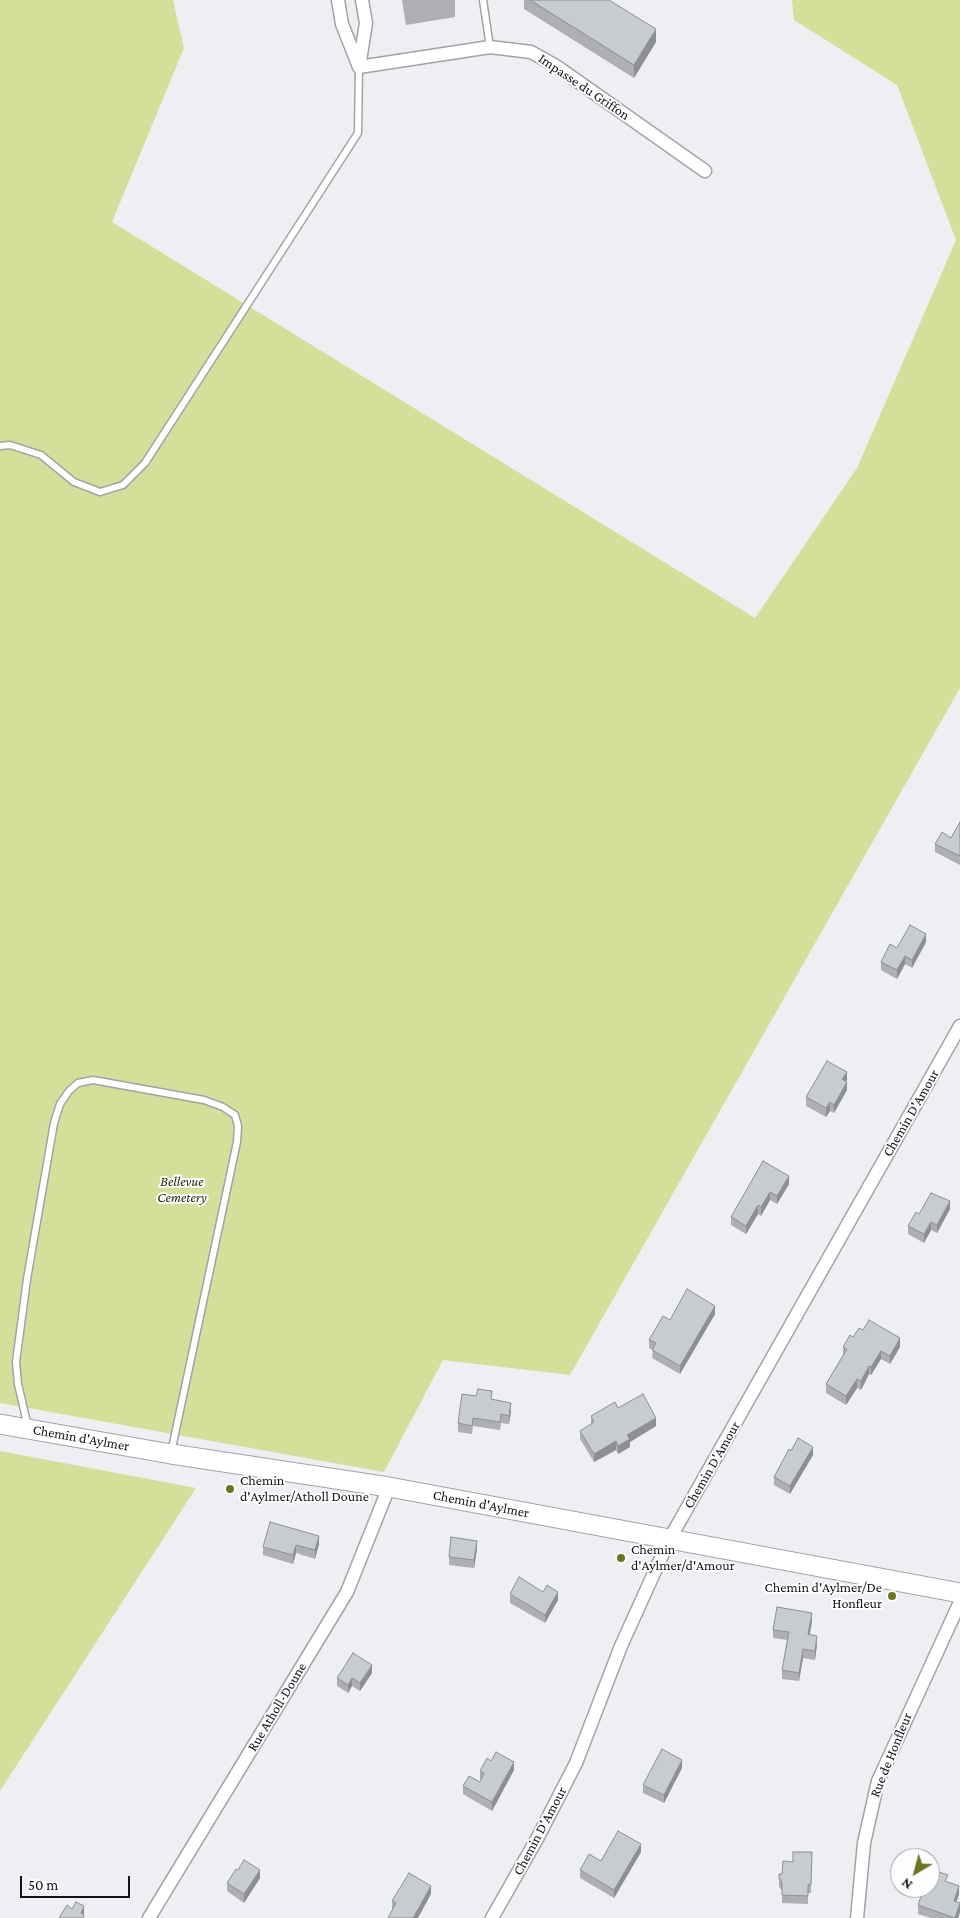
<!DOCTYPE html>
<html>
<head>
<meta charset="utf-8">
<style>
  body { margin:0 }
  #map { position:relative; width:960px; height:1918px; overflow:hidden; background:#edeff3; font-family:"Crimson Pro",serif }
  canvas { display:block }
  .north { position:absolute; left:890px; top:1848px; width:50px; height:50px; box-sizing:border-box; background:#fbfdff; border:1px solid #9e9fa1; border-radius:50%; rotate:217deg; font-size:14px; font-weight:700; line-height:20px; text-align:center; color:#121314 }
  .north::after { content:''; display:block; margin:auto; width:18px; height:22px; background:#6c751e; clip-path:polygon(50% 0,100% 100%,50% 72%,0 100%) }
  .scale { position:absolute; left:20px; top:1876px; width:110px; height:22px; box-sizing:border-box; border:2px solid #121314; border-top:0; padding-left:6px; font-size:15px; line-height:18px; white-space:nowrap; color:#121314; -webkit-text-stroke:4px #fbfdff; paint-order:stroke }
</style>
</head>
<body>
<div id="map">
<canvas width="960" height="1918"></canvas>
<div class="north">N</div>
<div class="scale">50 m</div>
</div>
<script>
const ctx = document.querySelector('canvas').getContext('2d');
ctx.lineJoin = 'round';
function paint(path, color) {
  ctx.fillStyle = color;
  ctx.fill(path, 'evenodd');
}
function toPath(rows) {
  const path = new Path2D();
  for (const r of rows) {
    path.moveTo(r[0], r[1]);
    for (let i = 2; i < r.length; i += 2) path.lineTo(r[i], r[i + 1]);
  }
  return path;
}
function stroke(path, color, width, dash) {
  ctx.strokeStyle = color;
  ctx.lineWidth = width;
  ctx.lineCap = dash ? 'butt' : 'round';
  ctx.setLineDash(dash || []);
  ctx.stroke(path);
}
function drawText(font, color, halo, rows, align = 'center') {
  ctx.font = font + ' "Crimson Pro",serif';
  ctx.lineWidth = 4;
  ctx.setLineDash([]);
  ctx.textBaseline = 'middle';
  ctx.strokeStyle = halo;
  ctx.fillStyle = color;
  for (const [text, x, y, turn = 0] of rows) {
    ctx.save();
    ctx.translate(x, y);
    ctx.rotate((+turn || 0) * Math.PI / 180);
    ctx.textAlign = isNaN(turn) ? turn : align;
    if (halo) ctx.strokeText(text, 0, 0);
    ctx.fillText(text, 0, 0);
    ctx.restore();
  }
}
paint(toPath([
  [0,0,173,0,184,48,112,222,755,618,857,468,956,240,897,85,794,20,792,0,960,0,960,688,570,1375,443,1360,384,1472,0,1403],
  [0,1451,196,1488,0,1791]
]), '#d5df9a');
const lane = toPath([
  [483,0,490,47],
  [0,446,10,445,41,455,74,482,100,492,123,485,145,463,358,133,359,67],
  [28,1427,18,1384,16,1362,27,1279,54,1123,60,1104,69,1091,78,1083,93,1080,204,1100,223,1107,235,1115,238,1126,237,1142,171,1453]
]);
const street = toPath([
  [338,0,342,24,359,67,366,23,362,0],
  [359,67,490,47,531,52,556,66,705,171],
  [149,1918,347,1592,389,1487],
  [492,1918,538,1837,576,1763,621,1646,669,1540,960,1026],
  [857,1918,864,1843,878,1781,960,1602]
]);
const secondary = toPath([
  [0,1424,171,1454,389,1487,960,1593]
]);
stroke(lane, '#a1a4a7', 9);
stroke(street, '#a1a4a7', 15);
stroke(secondary, '#a1a4a7', 21);
stroke(lane, '#fff', 6);
stroke(street, '#fff', 12);
stroke(secondary, '#fff', 19);
paint(toPath([
  [402,0,455,0,455,17,406,25],
  [524,0,609,0,656,42,634,78,524,9],
  [960,822,960,865,935,852,935,844,951,838],
  [926,942,912,968,905,964,897,979,881,970,881,962,897,948],
  [847,1080,846,1081,847,1090,834,1113,830,1111,826,1117,806,1106,806,1097],
  [763,1161,789,1184,777,1204,770,1200,761,1216,758,1214,746,1234,731,1225,731,1217],
  [950,1209,937,1233,931,1230,924,1243,908,1234,908,1226,919,1214],
  [715,1314,680,1374,652,1358,653,1350,649,1348,649,1340,670,1320],
  [853,1337,900,1347,890,1364,881,1359,871,1375,869,1374,861,1390,857,1388,846,1405,826,1393,826,1384,843,1355,843,1347],
  [492,1399,511,1411,509,1424,501,1423,500,1430,473,1426,472,1434,458,1432,458,1423],
  [618,1408,656,1426,630,1442,630,1447,618,1454,616,1450,594,1462,580,1439,580,1431,591,1425,591,1416],
  [791,1451,813,1455,790,1494,774,1485,774,1477],
  [319,1544,315,1559,296,1553,293,1564,263,1555,263,1547],
  [477,1549,474,1568,449,1565,449,1557],
  [510,1594,558,1600,545,1623,510,1603],
  [812,1621,810,1635,817,1644,815,1660,803,1658,799,1681,782,1679,782,1670,787,1640,773,1638,773,1630],
  [372,1673,360,1691,352,1686,348,1693,337,1686,337,1678],
  [491,1761,514,1770,492,1811,463,1794,463,1786,480,1782,481,1779,480,1779,480,1771],
  [682,1768,664,1803,643,1793,643,1785],
  [641,1852,614,1898,580,1878,580,1870,601,1861],
  [812,1852,811,1893,808,1893,808,1904,782,1903,782,1890,779,1887,779,1878,782,1874,793,1862],
  [238,1870,260,1878,244,1903,227,1891,227,1883],
  [948,1882,959,1894,956,1902,960,1912,958,1918,931,1918,918,1914,918,1905],
  [431,1894,392,1910,392,1901]
]), '#adafb2');
paint(toPath([
  [656,29,656,42,634,78,634,65],
  [926,934,926,942,912,968,912,960],
  [905,956,905,964,897,979,897,970],
  [847,1072,847,1080,842,1088,842,1079],
  [847,1082,847,1090,834,1113,834,1105],
  [830,1102,830,1111,826,1117,826,1108],
  [789,1176,789,1184,777,1204,777,1196],
  [770,1192,770,1200,761,1216,761,1207],
  [950,1201,950,1209,937,1233,937,1225],
  [758,1205,758,1214,746,1234,746,1226],
  [931,1222,931,1230,924,1243,924,1234],
  [715,1306,715,1314,680,1374,680,1366],
  [900,1338,900,1347,890,1364,890,1356],
  [881,1351,881,1359,871,1375,871,1367],
  [869,1366,869,1374,861,1390,861,1381],
  [857,1379,857,1388,846,1405,846,1396],
  [511,1403,511,1411,509,1424,509,1416],
  [656,1418,656,1426,630,1442,630,1447,618,1454,618,1446,627,1435],
  [616,1441,616,1450,594,1462,594,1454],
  [813,1447,813,1455,790,1494,790,1486],
  [319,1536,319,1544,315,1559,315,1550],
  [477,1541,477,1549,474,1568,474,1560],
  [296,1545,296,1553,293,1564,293,1555],
  [558,1592,558,1600,545,1623,545,1615],
  [812,1613,812,1621,808,1643,808,1634],
  [817,1636,817,1644,815,1660,815,1651],
  [803,1649,803,1658,799,1681,799,1673],
  [372,1665,372,1673,360,1691,360,1683],
  [352,1678,352,1686,348,1693,348,1685],
  [682,1760,682,1768,664,1803,664,1795],
  [514,1762,514,1770,492,1811,492,1802],
  [641,1844,641,1852,614,1898,614,1890],
  [260,1870,260,1878,244,1903,244,1894],
  [431,1886,431,1894,418,1918,413,1918],
  [959,1886,959,1894,954,1910,954,1901],
  [960,1903,960,1912,958,1918,955,1918],
  [84,1906,84,1915,82,1918,81,1913]
]), '#8d8f91');
const building = toPath([
  [530,0,609,0,656,29,634,65,530,0],
  [960,822,960,856,935,844,942,832,951,838,960,822],
  [910,925,926,934,912,960,905,956,897,970,881,962,890,944,897,948,910,925],
  [827,1061,847,1072,842,1079,847,1082,834,1105,830,1102,826,1108,806,1097,827,1061],
  [763,1161,789,1176,777,1196,770,1192,761,1207,758,1205,746,1226,731,1217,763,1161],
  [931,1193,950,1201,937,1225,931,1222,924,1234,908,1226,916,1212,919,1214,931,1193],
  [687,1289,715,1306,680,1366,652,1350,656,1343,649,1340,663,1316,670,1320,687,1289],
  [869,1320,900,1338,890,1356,881,1351,871,1367,869,1366,861,1381,857,1379,846,1396,826,1384,847,1349,843,1347,850,1335,853,1337,859,1328,863,1330,869,1320],
  [478,1389,492,1391,491,1399,511,1403,509,1416,501,1414,500,1422,473,1418,472,1426,458,1423,462,1394,476,1396,478,1389],
  [643,1394,656,1418,627,1435,630,1439,618,1446,616,1441,594,1454,580,1431,594,1422,591,1416,615,1402,618,1408,643,1394],
  [798,1438,813,1447,790,1486,774,1477,789,1449,791,1451,798,1438],
  [270,1522,319,1536,315,1550,296,1545,293,1555,263,1547,270,1522],
  [451,1537,477,1541,474,1560,449,1557,451,1537],
  [519,1577,543,1592,547,1585,558,1592,545,1615,510,1594,519,1577],
  [777,1607,812,1613,808,1634,817,1636,815,1651,803,1649,799,1673,782,1670,789,1632,773,1630,777,1607],
  [353,1653,372,1665,360,1683,352,1678,348,1685,337,1678,353,1653],
  [662,1749,682,1760,664,1795,643,1785,662,1749],
  [496,1752,514,1762,492,1802,463,1786,469,1776,480,1782,484,1773,480,1771,487,1758,491,1761,496,1752],
  [618,1831,641,1844,614,1890,580,1870,589,1854,601,1861,618,1831],
  [793,1852,812,1852,811,1884,808,1885,808,1896,782,1895,782,1882,779,1878,779,1874,782,1874,783,1861,793,1862,793,1852],
  [244,1860,260,1870,244,1894,227,1883,236,1869,238,1870,244,1860],
  [930,1869,948,1875,945,1881,959,1886,954,1901,960,1903,955,1918,918,1905,924,1888,930,1888,930,1869],
  [409,1873,431,1886,413,1918,388,1918,396,1903,392,1901,409,1873],
  [76,1902,84,1906,81,1913,84,1915,83,1918,59,1918,67,1905,72,1909,76,1902]
]);
paint(building, '#c9cccf');
stroke(building, '#8d8f91', 1);
for (const [x, y, r, color] of [
  [230,1489,5,"#6c751e"],
  [621,1558,5,"#6c751e"],
  [892,1596,5,"#6c751e"]
]) {
  const dot = new Path2D();
  dot.arc(x, y, r, 0, 2 * Math.PI);
  ctx.fillStyle = color;
  ctx.fill(dot);
  stroke(dot, '#fbfdff', 2);
}
drawText('14px', '#121314', '#fbfdff', [
  ["Impasse du Griffon",584,87,34],
  ["Chemin D'Amour",911,1113,-60],
  ["Chemin d'Aylmer",81,1438,10],
  ["Chemin D'Amour",712,1465,-60],
  ["Chemin d'Aylmer",481,1504,11],
  ["Rue Atholl-Doune",277,1707,-59],
  ["Rue de Honfleur",891,1755,-68],
  ["Chemin D'Amour",540,1831,-62]
]);
drawText('italic 14px', '#292d07', '#fbfdff', [
  ["Bellevue",182,1182],
  ["Cemetery",182,1198]
]);
drawText('14px', '#121314', '#fbfdff', [
  ["Chemin",240,1481],
  ["d'Aylmer/Atholl Doune",240,1497],
  ["Chemin",631,1550],
  ["d'Aylmer/d'Amour",631,1566],
  ["Chemin d'Aylmer/De",882,1588,"right"],
  ["Honfleur",882,1604,"right"]
], 'left');
</script>
</body>
</html>
